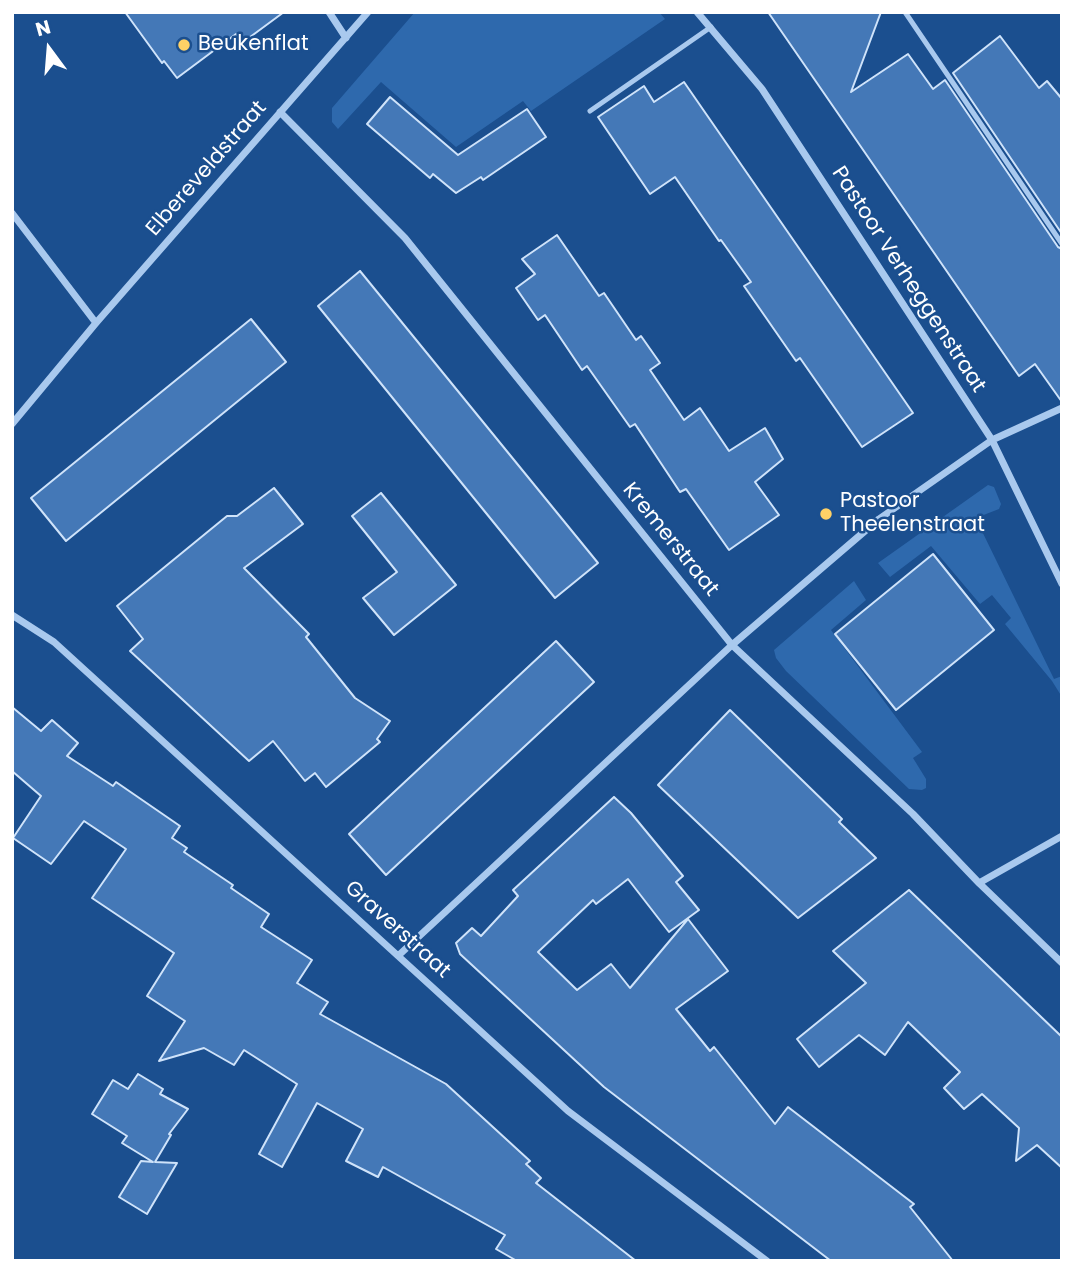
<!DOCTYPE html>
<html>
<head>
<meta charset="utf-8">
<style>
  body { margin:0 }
  #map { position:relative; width:1074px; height:1273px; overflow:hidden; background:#1b4f8f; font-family:Poppins,sans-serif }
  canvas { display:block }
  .frame { position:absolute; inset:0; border:14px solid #fff; pointer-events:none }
  .north { position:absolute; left:14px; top:14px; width:70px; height:70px; -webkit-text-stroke:5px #1b4f8f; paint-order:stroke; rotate:344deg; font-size:19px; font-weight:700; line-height:28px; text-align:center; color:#fff }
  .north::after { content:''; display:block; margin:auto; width:24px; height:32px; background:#fff; clip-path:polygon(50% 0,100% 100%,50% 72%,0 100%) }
</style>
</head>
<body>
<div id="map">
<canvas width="1074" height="1273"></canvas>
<div class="frame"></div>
<div class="north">N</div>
</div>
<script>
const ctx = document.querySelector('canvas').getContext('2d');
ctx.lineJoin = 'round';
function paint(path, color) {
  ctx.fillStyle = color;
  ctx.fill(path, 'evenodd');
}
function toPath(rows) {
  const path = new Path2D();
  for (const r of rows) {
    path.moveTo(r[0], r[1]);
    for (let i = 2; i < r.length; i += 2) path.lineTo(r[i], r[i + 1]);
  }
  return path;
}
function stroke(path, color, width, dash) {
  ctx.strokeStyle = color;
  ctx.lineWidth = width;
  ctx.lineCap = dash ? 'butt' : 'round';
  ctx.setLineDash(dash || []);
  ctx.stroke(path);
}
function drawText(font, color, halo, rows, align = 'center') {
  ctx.font = font + ' Poppins,sans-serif';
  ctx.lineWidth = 5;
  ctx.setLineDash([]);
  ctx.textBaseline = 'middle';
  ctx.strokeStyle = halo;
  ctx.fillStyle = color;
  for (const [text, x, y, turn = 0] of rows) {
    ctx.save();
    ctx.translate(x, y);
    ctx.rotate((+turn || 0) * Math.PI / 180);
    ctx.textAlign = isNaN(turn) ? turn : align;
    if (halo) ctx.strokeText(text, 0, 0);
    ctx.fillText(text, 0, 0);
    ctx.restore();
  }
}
paint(toPath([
  [415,12,659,12,665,19,531,111,523,101,456,147,381,82,338,129,332,122,332,108],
  [988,485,994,487,1001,504,999,509,981,516,978,523,1054,679,1062,676,1062,697,1052,681,1005,624,1011,618,992,595,980,604,931,546,890,577,878,563],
  [854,581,866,600,831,630,922,752,913,758,926,779,926,788,922,790,909,789,786,671,776,658,774,650]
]), '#2e69ad');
const building = toPath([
  [125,12,284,12,242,43,236,34,177,78,164,61,162,63,125,12],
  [768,12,881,12,851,92,908,54,933,89,945,80,1058,247,1062,249,1062,402,1035,364,1019,376,768,12],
  [1000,36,1039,88,1047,81,1062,99,1062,234,953,73,1000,36],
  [684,82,913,413,862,447,800,358,796,361,744,286,751,282,721,240,719,241,675,177,650,194,598,117,644,86,654,102,684,82],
  [390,97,458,155,527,109,546,137,483,180,481,177,456,193,433,174,430,178,367,124,390,97],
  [557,235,599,296,604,293,636,340,641,336,660,363,650,370,684,420,700,408,729,451,765,428,783,459,755,482,779,515,729,550,686,489,680,492,635,424,630,427,587,366,582,370,545,315,538,320,516,288,535,274,522,259,557,235],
  [360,271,598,563,555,598,318,306,360,271],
  [251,319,286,362,66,541,31,498,251,319],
  [274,488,303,524,244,568,309,634,306,637,355,698,390,721,377,739,380,742,326,787,315,773,305,781,273,741,249,761,130,651,143,639,117,606,227,516,237,516,274,488],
  [381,493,456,585,394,635,363,598,397,572,352,516,381,493],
  [933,554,994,630,896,710,835,634,933,554],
  [556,641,594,682,386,875,349,834,556,641],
  [12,707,41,731,52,720,78,743,67,756,113,786,116,782,180,826,172,838,187,848,184,852,233,885,231,888,269,914,261,927,312,960,297,983,328,1002,320,1014,446,1084,530,1161,526,1164,541,1178,536,1183,636,1261,517,1261,496,1249,505,1235,383,1167,378,1177,346,1161,363,1129,317,1103,282,1167,259,1154,297,1084,244,1050,234,1065,204,1048,159,1061,185,1021,147,996,174,953,92,898,126,849,84,821,51,864,13,838,41,796,12,771,12,707],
  [730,710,842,819,839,822,876,858,798,918,658,785,730,710],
  [614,797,631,813,683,876,676,882,699,910,669,932,628,879,596,904,593,900,538,952,577,990,611,964,630,988,688,919,728,971,676,1009,710,1051,714,1047,775,1124,788,1107,914,1204,910,1207,953,1261,831,1261,604,1087,460,954,456,943,472,928,481,936,518,896,513,890,614,797],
  [909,890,1062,1037,1062,1168,1037,1145,1016,1161,1019,1128,982,1094,964,1109,944,1088,960,1072,908,1022,885,1055,859,1035,819,1067,797,1039,866,983,833,951,909,890],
  [138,1074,163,1089,160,1094,188,1109,169,1134,171,1135,155,1162,177,1163,147,1214,119,1197,141,1161,153,1162,122,1143,127,1136,92,1114,113,1080,128,1089,138,1074]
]);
paint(building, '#4478b7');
stroke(building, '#cfe3fa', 2);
stroke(toPath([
  [905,12,1062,244],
  [590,111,711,27]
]), '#a9c9ee', 5);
stroke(toPath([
  [329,12,346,38],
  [697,12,762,89,992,440,1062,584],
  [280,112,405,238,732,645,913,814,979,883,1062,963],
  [12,213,96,323],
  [12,424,96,323,368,12],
  [12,615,54,642,568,1111,767,1261],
  [979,883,1062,836],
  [399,955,732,645,879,519,992,440,1062,408]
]), '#a9c9ee', 7);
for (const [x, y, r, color] of [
  [184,45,7,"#ffd166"],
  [826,514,7,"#ffd166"]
]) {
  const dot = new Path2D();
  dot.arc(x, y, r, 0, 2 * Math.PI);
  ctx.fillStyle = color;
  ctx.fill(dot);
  stroke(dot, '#1b4f8f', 2.5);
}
drawText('21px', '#fff', '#1b4f8f', [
  ["Beukenflat",198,45],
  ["Pastoor",840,502],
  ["Theelenstraat",840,526]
], 'left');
drawText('21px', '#fff', '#1b4f8f', [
  ["Elbereveldstraat",207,169,-49],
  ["Pastoor Verheggenstraat",908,280,57],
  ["Kremerstraat",670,540,51],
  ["Graverstraat",397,930,42]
]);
</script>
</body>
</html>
